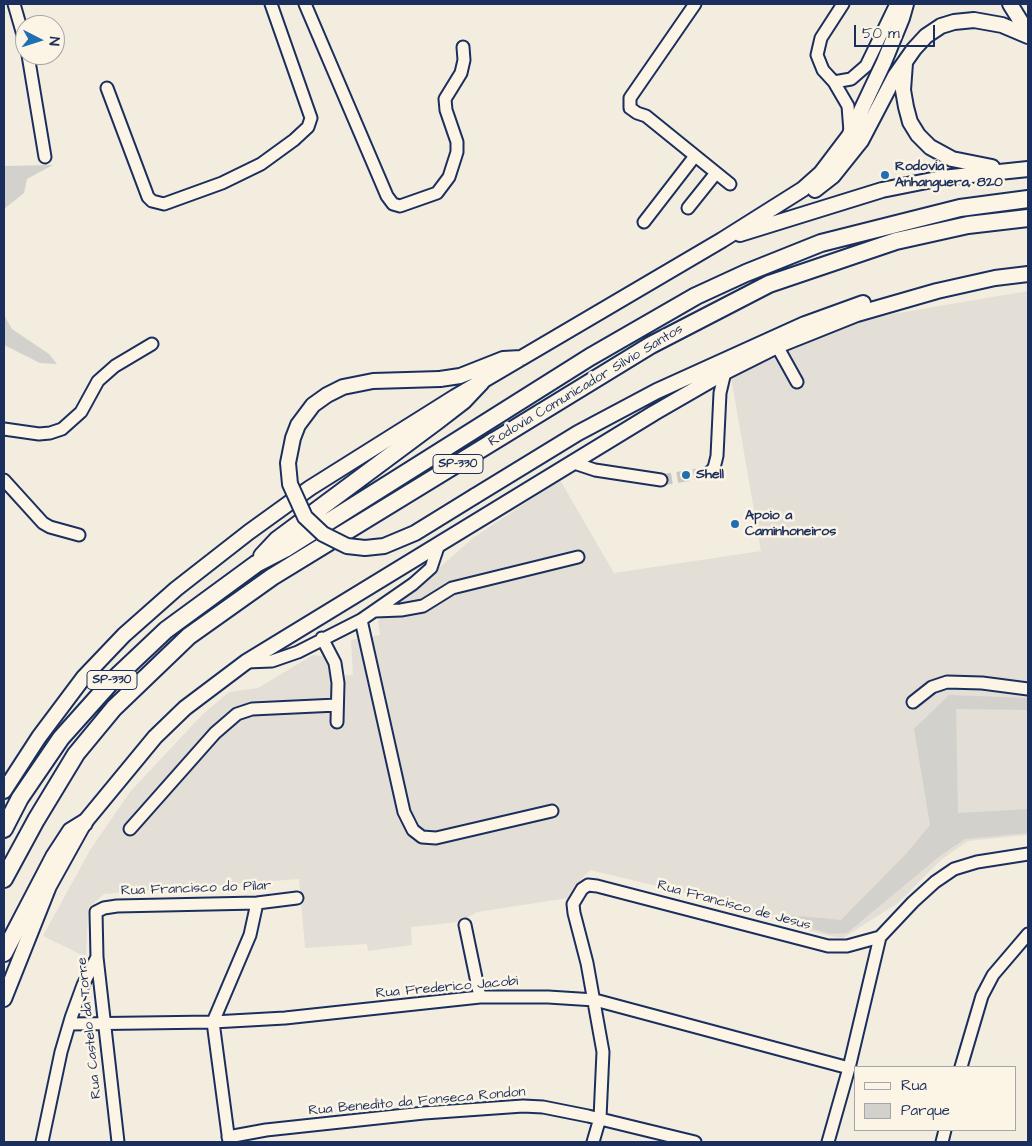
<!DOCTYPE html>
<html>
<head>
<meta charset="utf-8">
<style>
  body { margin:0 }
  #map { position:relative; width:1032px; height:1146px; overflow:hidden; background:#f3ede0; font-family:"Architects Daughter",sans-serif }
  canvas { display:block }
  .frame { position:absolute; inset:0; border:5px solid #1b2f5e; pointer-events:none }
  .legend { position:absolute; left:854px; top:1066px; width:162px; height:65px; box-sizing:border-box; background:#fcf5e5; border:1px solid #a2a6af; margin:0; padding:6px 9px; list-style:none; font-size:15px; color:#1b2f5e }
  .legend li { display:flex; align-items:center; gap:10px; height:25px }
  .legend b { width:25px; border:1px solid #a2a6af }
  .north { position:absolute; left:15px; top:15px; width:50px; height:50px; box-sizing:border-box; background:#fcf5e5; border:1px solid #a2a6af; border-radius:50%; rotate:95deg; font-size:14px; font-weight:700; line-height:20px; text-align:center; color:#1b2f5e }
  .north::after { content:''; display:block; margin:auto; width:18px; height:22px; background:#1f6fb2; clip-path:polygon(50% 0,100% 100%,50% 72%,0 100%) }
  .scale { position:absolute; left:854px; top:25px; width:81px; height:22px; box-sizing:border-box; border:2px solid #1b2f5e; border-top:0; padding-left:6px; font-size:15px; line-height:18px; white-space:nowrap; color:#1b2f5e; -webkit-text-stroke:4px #fcf5e5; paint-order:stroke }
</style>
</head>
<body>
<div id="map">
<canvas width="1032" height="1146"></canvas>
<div class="frame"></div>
<ul class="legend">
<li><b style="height:6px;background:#fcf5e5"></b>Rua</li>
<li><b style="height:14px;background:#d3d1cc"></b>Parque</li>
</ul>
<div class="north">N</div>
<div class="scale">50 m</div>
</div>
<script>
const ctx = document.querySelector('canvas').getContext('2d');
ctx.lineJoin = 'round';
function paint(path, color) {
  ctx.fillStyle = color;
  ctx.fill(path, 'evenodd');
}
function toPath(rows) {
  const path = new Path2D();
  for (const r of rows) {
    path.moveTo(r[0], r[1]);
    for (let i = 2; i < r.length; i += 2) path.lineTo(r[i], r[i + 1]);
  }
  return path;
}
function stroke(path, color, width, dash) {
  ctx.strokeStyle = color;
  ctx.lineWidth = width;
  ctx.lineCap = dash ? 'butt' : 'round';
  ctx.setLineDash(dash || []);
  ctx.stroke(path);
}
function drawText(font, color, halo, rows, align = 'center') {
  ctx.font = font + ' "Architects Daughter",sans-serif';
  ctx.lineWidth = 5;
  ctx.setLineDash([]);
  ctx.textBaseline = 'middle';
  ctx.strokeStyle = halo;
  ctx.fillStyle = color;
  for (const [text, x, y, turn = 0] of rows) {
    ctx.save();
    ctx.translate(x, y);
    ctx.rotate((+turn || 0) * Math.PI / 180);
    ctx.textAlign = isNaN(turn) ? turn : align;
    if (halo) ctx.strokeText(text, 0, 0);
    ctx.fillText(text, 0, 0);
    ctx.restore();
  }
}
paint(toPath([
  [1028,291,1028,835,968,841,942,859,898,903,843,938,829,936,669,889,590,870,573,888,568,898,477,912,459,922,411,927,412,945,368,951,367,944,305,948,299,879,104,894,88,908,86,957,43,936,90,850,130,792,202,715,229,692,258,688,313,655,323,656,328,662,331,676,353,675,351,640,380,635,378,621,473,538,560,480,614,573,761,551,731,377,863,319]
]), '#e3dfd6');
paint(toPath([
  [53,165,27,179,24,193,4,209,4,166],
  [4,315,12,329,49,354,57,364,40,363,4,345],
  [949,695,1028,698,1028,710,956,709,958,813,1028,809,1028,833,965,839,941,855,847,933,830,934,788,921,789,915,841,920,906,854,930,825,914,729]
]), '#d3d1cc');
stroke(toPath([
  [661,480,710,472]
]), '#c8c7c6', 11, [11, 5.5]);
const minor = toPath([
  [14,4,25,42],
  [305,4,387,196,393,204,400,206,437,193,449,177,457,152,457,142,446,110,445,99,461,73,464,60,463,47],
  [695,4,630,98,630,108,637,113,646,116,730,184],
  [843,4,821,38,817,55,823,70,834,82,848,106,850,132],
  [28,55,45,157],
  [834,82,851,79,866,66,896,4],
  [107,88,148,197,152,201,164,204,222,183,261,164,294,140,308,127,311,118,271,4],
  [688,208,716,173],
  [644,222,695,156],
  [777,346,797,382],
  [4,429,39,434,50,433,62,429,81,412,98,381,115,366,152,344],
  [574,463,595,470,661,480],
  [710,472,714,468,717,456,720,393,725,372],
  [4,480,43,523,50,527,79,535],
  [375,611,401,610,423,606,452,588,578,557],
  [361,620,404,812,413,830,422,837,436,838,552,811],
  [322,638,335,663,338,683,337,722],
  [246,662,272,661,298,652,361,620,413,584,431,568,439,544],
  [913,702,932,687,947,682,982,683,1028,689],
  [130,829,215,733,237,714,252,709,337,705],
  [465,925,480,997],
  [70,1024,213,1022,285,1018,480,997,548,997,595,1000,849,1068],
  [961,1067,982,996,993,975,1028,934],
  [228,1137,266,1130,424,1113,523,1106,543,1107,588,1116,695,1142],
  [42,1142,61,1052,71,1018,83,985,97,957],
  [118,1142,97,957,96,912,104,908,117,906,257,903,297,898],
  [229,1142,213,1022,250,935,257,903],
  [593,1142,600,1118,603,1052,587,963,574,913,573,904,582,889,588,885,597,886,828,946,847,946,880,937],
  [828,1142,849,1068,880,937,913,902,935,882,954,869,977,862,1028,854],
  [942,1142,945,1130]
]);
const major = toPath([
  [1010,4,1028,33],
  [905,63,903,90,906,107,910,122,918,135,930,147,952,159,992,167],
  [815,190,833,176,861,141,895,76,914,49,926,36,941,26,954,22,974,20,1002,25,1028,36],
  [740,234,882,190,942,178,1028,169],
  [440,379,460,376,503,359,521,358],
  [475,496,578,433,657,391,805,324,863,303],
  [4,791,39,737,84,677,124,635,176,589,249,532,310,488,455,397,722,240,803,189,821,173,849,136,884,62,902,18,906,4],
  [4,999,49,886,84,823,155,737,185,708,246,662,654,413,725,372,777,346,857,314,937,291,995,278,1028,274]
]);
const highway = toPath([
  [262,556,277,540,437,421,463,401,481,382],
  [4,829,20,798,61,738,112,681,166,630,256,564,285,549,590,357,696,296,746,273,821,243,960,208,1028,199],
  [4,879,36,820,76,754,114,708,189,636,272,577,651,345,769,284,896,241,968,225,1028,218],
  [4,953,54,857,71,831,84,823]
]);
stroke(minor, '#1b2f5e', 15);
stroke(major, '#1b2f5e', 18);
stroke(highway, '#1b2f5e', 20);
stroke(minor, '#fcf5e5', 11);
stroke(major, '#fcf5e5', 14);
stroke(highway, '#fcf5e5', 16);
const majorBridge = toPath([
  [440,379,373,381,343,387,327,395,313,405,298,425,293,438,288,463,290,484,305,517,323,534,347,546,365,548,384,546,415,533,475,496]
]);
stroke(majorBridge, '#1b2f5e', 18, []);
stroke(majorBridge, '#fcf5e5', 14);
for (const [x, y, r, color] of [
  [885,175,5,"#1f6fb2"],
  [686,475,5,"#1f6fb2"],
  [735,524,5,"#1f6fb2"]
]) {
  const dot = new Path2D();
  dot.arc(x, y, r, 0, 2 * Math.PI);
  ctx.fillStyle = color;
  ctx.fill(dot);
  stroke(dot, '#fcf5e5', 2);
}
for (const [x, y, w] of [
  [458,464,50],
  [112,680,50]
]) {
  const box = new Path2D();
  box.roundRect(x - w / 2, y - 9.5, w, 19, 4);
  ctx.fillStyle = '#fcf5e5';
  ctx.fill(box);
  stroke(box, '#1b2f5e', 1);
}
drawText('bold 12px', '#1b2f5e', null, [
  ["SP-330",458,464],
  ["SP-330",112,680]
]);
drawText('bold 14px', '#1b2f5e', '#fcf5e5', [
  ["Rodovia",895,167],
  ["Anhanguera, 820",895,183],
  ["Shell",696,475],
  ["Apoio a",745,516],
  ["Caminhoneiros",745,532]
], 'left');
drawText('14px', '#1b2f5e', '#fcf5e5', [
  ["Rodovia Comunicador Silvio Santos",586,386,-31],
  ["Rua Francisco do Pilar",196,889,-2],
  ["Rua Francisco de Jesus",734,906,15],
  ["Rua Frederico Jacobi",447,988,-5],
  ["Rua Castelo da Torre",90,1028,-96],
  ["Rua Benedito da Fonseca Rondon",417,1102,-5]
]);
</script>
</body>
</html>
